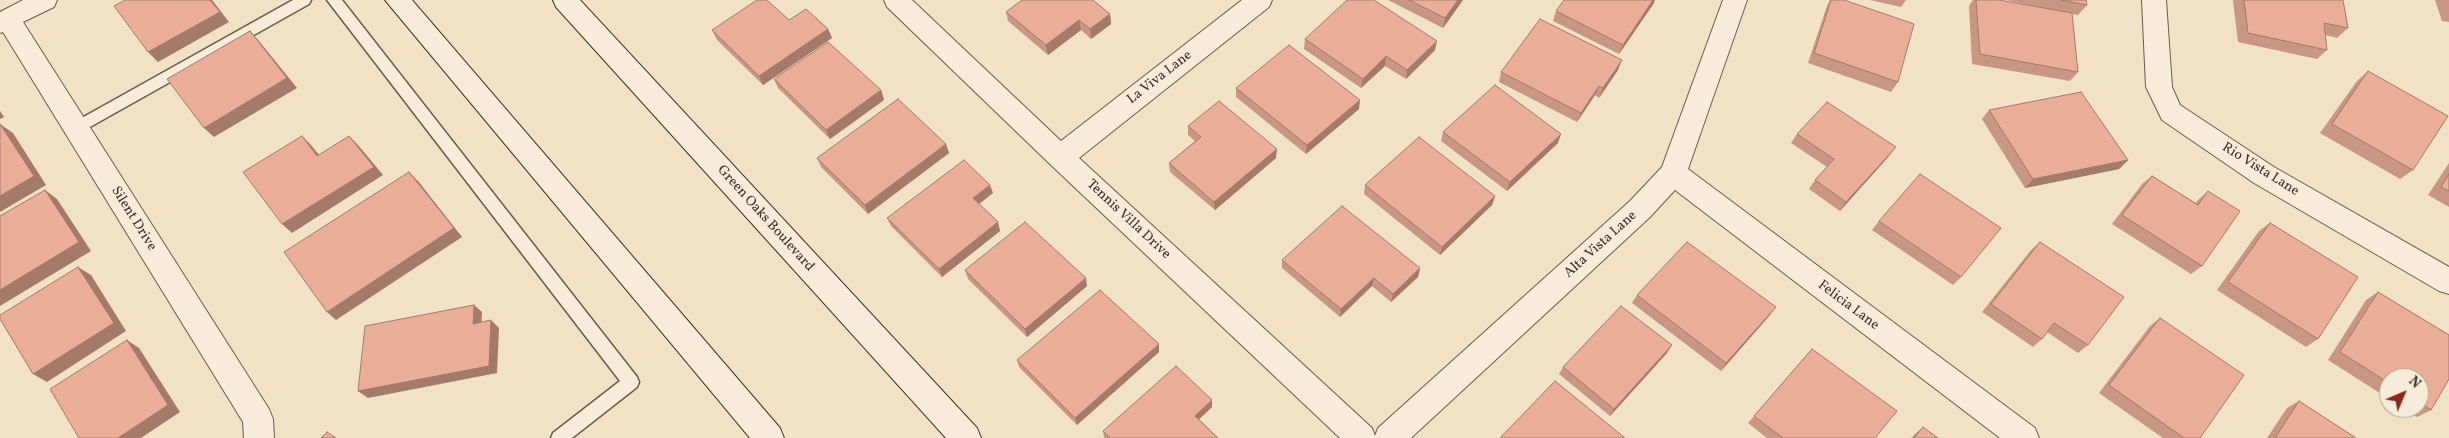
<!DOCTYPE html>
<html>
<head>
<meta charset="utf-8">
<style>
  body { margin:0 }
  #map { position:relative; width:2449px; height:438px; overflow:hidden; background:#f1e1c5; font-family:Vollkorn,serif }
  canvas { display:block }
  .north { position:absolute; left:2379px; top:368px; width:50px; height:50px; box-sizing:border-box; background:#f6ecd9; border:1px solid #aba192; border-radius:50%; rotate:45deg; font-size:14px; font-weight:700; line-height:20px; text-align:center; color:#3a3027 }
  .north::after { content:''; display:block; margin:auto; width:18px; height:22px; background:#8f2418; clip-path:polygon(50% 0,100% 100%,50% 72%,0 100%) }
</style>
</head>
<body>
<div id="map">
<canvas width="2449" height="438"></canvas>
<div class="north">N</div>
</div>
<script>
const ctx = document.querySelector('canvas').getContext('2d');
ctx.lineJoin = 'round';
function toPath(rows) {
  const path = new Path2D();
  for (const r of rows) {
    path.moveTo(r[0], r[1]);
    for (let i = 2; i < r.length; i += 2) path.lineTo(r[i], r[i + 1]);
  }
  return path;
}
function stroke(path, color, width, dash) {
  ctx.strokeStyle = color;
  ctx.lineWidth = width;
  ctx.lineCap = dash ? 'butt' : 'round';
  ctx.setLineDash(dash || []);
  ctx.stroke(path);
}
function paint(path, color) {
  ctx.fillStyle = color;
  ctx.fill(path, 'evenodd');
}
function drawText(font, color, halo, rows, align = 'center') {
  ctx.font = font + ' Vollkorn,serif';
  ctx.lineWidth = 4;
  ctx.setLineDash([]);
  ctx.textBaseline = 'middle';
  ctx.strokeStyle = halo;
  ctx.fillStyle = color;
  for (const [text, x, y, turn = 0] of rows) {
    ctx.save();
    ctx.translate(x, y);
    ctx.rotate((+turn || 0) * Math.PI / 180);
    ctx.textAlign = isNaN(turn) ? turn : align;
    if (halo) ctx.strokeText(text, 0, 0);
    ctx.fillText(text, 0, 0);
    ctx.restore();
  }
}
const lane = toPath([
  [293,0,311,0,309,4,81,132,71,132,69,128,71,124,293,0],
  [327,0,342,0,637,377,639,382,637,387,572,438,551,438,553,433,620,381,327,0]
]);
const street = toPath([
  [23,0,57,0,54,7,23,22,269,409,273,419,274,438,244,438,243,422,3,32,0,33,0,12,23,0],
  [884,0,912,0,1061,141,1242,0,1272,0,1269,7,1079,158,1372,428,1375,436,1378,428,1630,201,1662,167,1723,0,1747,0,1688,169,2035,428,2039,438,2000,438,1675,190,1650,217,1411,438,1340,438,1051,165,887,7,884,0],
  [2142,0,2166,0,2172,87,2180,105,2274,167,2449,267,2449,294,2439,291,2254,183,2162,120,2146,87,2142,0]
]);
const secondary = toPath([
  [385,0,412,0,780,428,784,438,750,438,385,0],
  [553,0,580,0,977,428,981,438,946,438,556,7,553,0]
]);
stroke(lane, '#685c4e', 3);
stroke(street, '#685c4e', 2);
stroke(secondary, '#3a3027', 2);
paint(lane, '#f6ecd9');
paint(street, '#f6ecd9');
paint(secondary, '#f6ecd9');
paint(toPath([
  [1388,0,1463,0,1443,28],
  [1830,0,1844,0,1898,82,1891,92,1808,63,1827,6],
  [1870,0,1906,0,1901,7],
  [1973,0,1999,0,2043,8,2006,0,2086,0,2087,5,2078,15,2072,14,2078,72,2070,81,1972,64,1969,6],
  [2233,0,2343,0,2348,28,2337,38,2325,35,2327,50,2317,59,2238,42],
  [2435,0,2449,0,2449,22,2442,21],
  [1654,3,1619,54,1553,21,1556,11],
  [1006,12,1110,14,1111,24,1091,39,1081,30,1048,55,1008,21],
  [828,29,832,38,763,85,717,40,712,30],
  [1305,39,1435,50,1406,79,1385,66,1361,88,1304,49],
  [1618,70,1599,98,1595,95,1577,122,1499,82,1501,72],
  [2368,71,2413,170,2400,179,2320,133,2357,81],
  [774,79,881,90,884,100,830,139,778,88],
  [1236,88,1359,109,1306,154,1236,97],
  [1989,110,2128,160,2119,169,2025,188,1982,119],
  [1188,126,1276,158,1215,210,1170,172,1169,163,1195,141,1188,135],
  [1443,132,1558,143,1507,191,1441,141],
  [1797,134,1889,156,1840,211,1809,189,1815,180,1827,167,1791,143],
  [946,144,949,153,868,214,821,167,817,158],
  [2449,163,2449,207,2428,195],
  [2152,176,2196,203,2198,200,2208,191,2202,266,2191,274,2112,224,2142,184],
  [1365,185,1495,196,1492,205,1440,255,1364,194],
  [993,193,979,204,998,222,1000,231,942,277,891,226,887,218],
  [1879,221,1961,277,1953,285,1872,230],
  [2270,223,2318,339,2306,347,2217,290,2259,231],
  [2040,242,2088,345,2078,353,2047,332,2042,339,2033,347,1982,312,2031,250],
  [1282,260,1420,268,1418,277,1391,302,1372,286,1340,317,1282,268],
  [965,270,1087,286,1027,337,968,279],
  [2378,292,2449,335,2449,379,2431,410,2417,417,2403,408,2419,408,2419,378,2389,378,2389,399,2328,360,2366,300],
  [1637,295,1770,315,1721,371,1632,303],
  [2160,318,2200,438,2163,438,2099,393,2150,326],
  [1812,349,1875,438,1767,438,1748,423],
  [1159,352,1077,425,1019,367,1017,360],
  [1667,353,1610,416,1559,374,1563,367],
  [1212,400,1212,407,1199,419,1218,438,1104,438,1103,431],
  [2299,401,2356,438,2267,438,2287,408],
  [1923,427,1938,438,1911,438,1915,434]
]), '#c99683');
paint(toPath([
  [210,0,212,0,229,22,158,62,148,52],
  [1458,0,1463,0,1443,28,1445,18],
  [1653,0,1655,0,1654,3,1619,54,1623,45],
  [1110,14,1111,24,1091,39,1090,29],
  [1079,20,1081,30,1048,55,1046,45],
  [828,29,832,38,763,85,759,76],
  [250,31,259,41,297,88,214,137,204,128],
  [1437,41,1435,50,1406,79,1407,70],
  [1386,56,1385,66,1361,88,1363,79],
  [1622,60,1618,70,1599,98,1603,88],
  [1599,86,1595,95,1577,122,1581,113],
  [881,90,884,100,830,139,826,130],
  [1360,100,1359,109,1306,154,1307,145],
  [0,111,4,117,0,119],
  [0,124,13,133,46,185,0,212],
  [1561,134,1558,143,1507,191,1510,182],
  [302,136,311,145,327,165,317,156],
  [349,136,358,145,383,175,292,233,282,224],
  [946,144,949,153,868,214,865,205],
  [1896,147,1889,156,1840,211,1846,202],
  [1277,149,1276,158,1215,210,1214,202],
  [2128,160,2119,169,2025,188,2033,179],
  [409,172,418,181,462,237,336,320,327,312],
  [990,185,993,193,975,207,973,198],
  [45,190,57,199,91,251,0,306,0,290],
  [1495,196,1492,205,1440,255,1442,247],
  [998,222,1000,231,942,277,939,269],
  [78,267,91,275,126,331,47,382,33,374],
  [1420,268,1418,277,1391,302,1393,294],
  [1086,278,1087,286,1027,337,1025,329],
  [1374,278,1372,286,1340,317,1341,309],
  [474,305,482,312,481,332,473,324],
  [1776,307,1770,315,1721,371,1726,363],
  [491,320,499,328,497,373,368,398,358,391],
  [127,340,139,348,180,412,141,438,118,438],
  [1159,344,1159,352,1077,425,1075,418],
  [1672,345,1667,353,1610,416,1614,409],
  [1212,400,1212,407,1195,423,1195,416]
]), '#a47a6a');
const building = toPath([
  [125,0,210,0,220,12,148,52,114,6,125,0],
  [757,0,767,0,789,20,806,9,828,29,759,76,712,30,757,0],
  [1022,0,1093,0,1110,14,1090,29,1079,20,1046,45,1006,12,1022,0],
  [1347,0,1374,0,1437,41,1407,70,1386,56,1363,79,1305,39,1347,0],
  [1409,0,1458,0,1445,18,1409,0],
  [1564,0,1653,0,1623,45,1556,11,1564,0],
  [1831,0,1844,0,1914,24,1898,82,1814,53,1831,0],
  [1976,0,1999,0,2072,13,2078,72,1980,54,1976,0],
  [2061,0,2086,0,2087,5,2061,0],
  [2244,0,2343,0,2348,28,2324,23,2327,50,2248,33,2244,0],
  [1540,19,1622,60,1603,88,1599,86,1581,113,1501,72,1540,19],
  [250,31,287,78,204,128,167,79,250,31],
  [828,42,881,90,826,130,774,79,828,42],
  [1289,45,1360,100,1307,145,1236,88,1289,45],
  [2368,71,2448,116,2413,170,2332,124,2368,71],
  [1495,85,1561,134,1510,182,1443,132,1495,85],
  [2081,92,2128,160,2033,179,1989,110,2081,92],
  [898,99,946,144,865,205,817,158,898,99],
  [1219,101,1277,149,1214,202,1169,163,1201,137,1188,126,1219,101],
  [1827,102,1896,147,1846,202,1815,180,1834,159,1797,134,1827,102],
  [0,124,34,176,0,196,0,124],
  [302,136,317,156,349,136,374,167,282,224,243,172,302,136],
  [1419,137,1495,196,1442,247,1365,185,1419,137],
  [964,160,990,185,973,198,998,222,939,269,887,218,964,160],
  [409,172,454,228,327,312,284,252,409,172],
  [1920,174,2001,228,1961,277,1879,221,1920,174],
  [2449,174,2449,191,2441,187,2449,174],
  [2152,176,2198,205,2208,191,2240,211,2202,266,2122,215,2152,176],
  [45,190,79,242,0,290,0,216,45,190],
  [1342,206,1420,268,1393,294,1374,278,1341,309,1282,260,1342,206],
  [1025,222,1086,278,1025,329,965,270,1025,222],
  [2270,223,2358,277,2318,339,2228,282,2270,223],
  [1687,242,1776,307,1726,363,1637,295,1687,242],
  [2040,242,2124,297,2088,345,2054,323,2042,339,1991,304,2040,242],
  [78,267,114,323,33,374,0,319,0,315,78,267],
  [1100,290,1159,344,1075,418,1017,360,1100,290],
  [2378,292,2449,335,2449,379,2431,410,2419,402,2419,378,2389,378,2389,383,2340,352,2378,292],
  [474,305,473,324,491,320,489,366,358,391,365,326,474,305],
  [1621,306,1672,345,1614,409,1563,367,1621,306],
  [2160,318,2244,375,2200,438,2184,438,2109,385,2160,318],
  [127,340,168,405,118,438,79,438,50,389,127,340],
  [1812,349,1897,411,1875,438,1783,438,1754,416,1812,349],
  [1176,366,1212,400,1195,416,1218,438,1110,438,1103,431,1176,366],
  [1555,381,1625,438,1500,438,1555,381],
  [2299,401,2356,438,2275,438,2299,401],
  [1923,427,1938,438,1914,438,1923,427],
  [327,432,336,438,321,438,327,432]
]);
paint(building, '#eaae98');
stroke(building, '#a47a6a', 1);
drawText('14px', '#3a3027', '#f6ecd9', [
  ["La Viva Lane",1160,78,-38],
  ["Rio Vista Lane",2260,170,32],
  ["Silent Drive",133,219,58],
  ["Green Oaks Boulevard",765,219,48],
  ["Tennis Villa Drive",1128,220,43],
  ["Alta Vista Lane",1601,245,-42],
  ["Felicia Lane",1848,306,37]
]);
</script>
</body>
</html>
